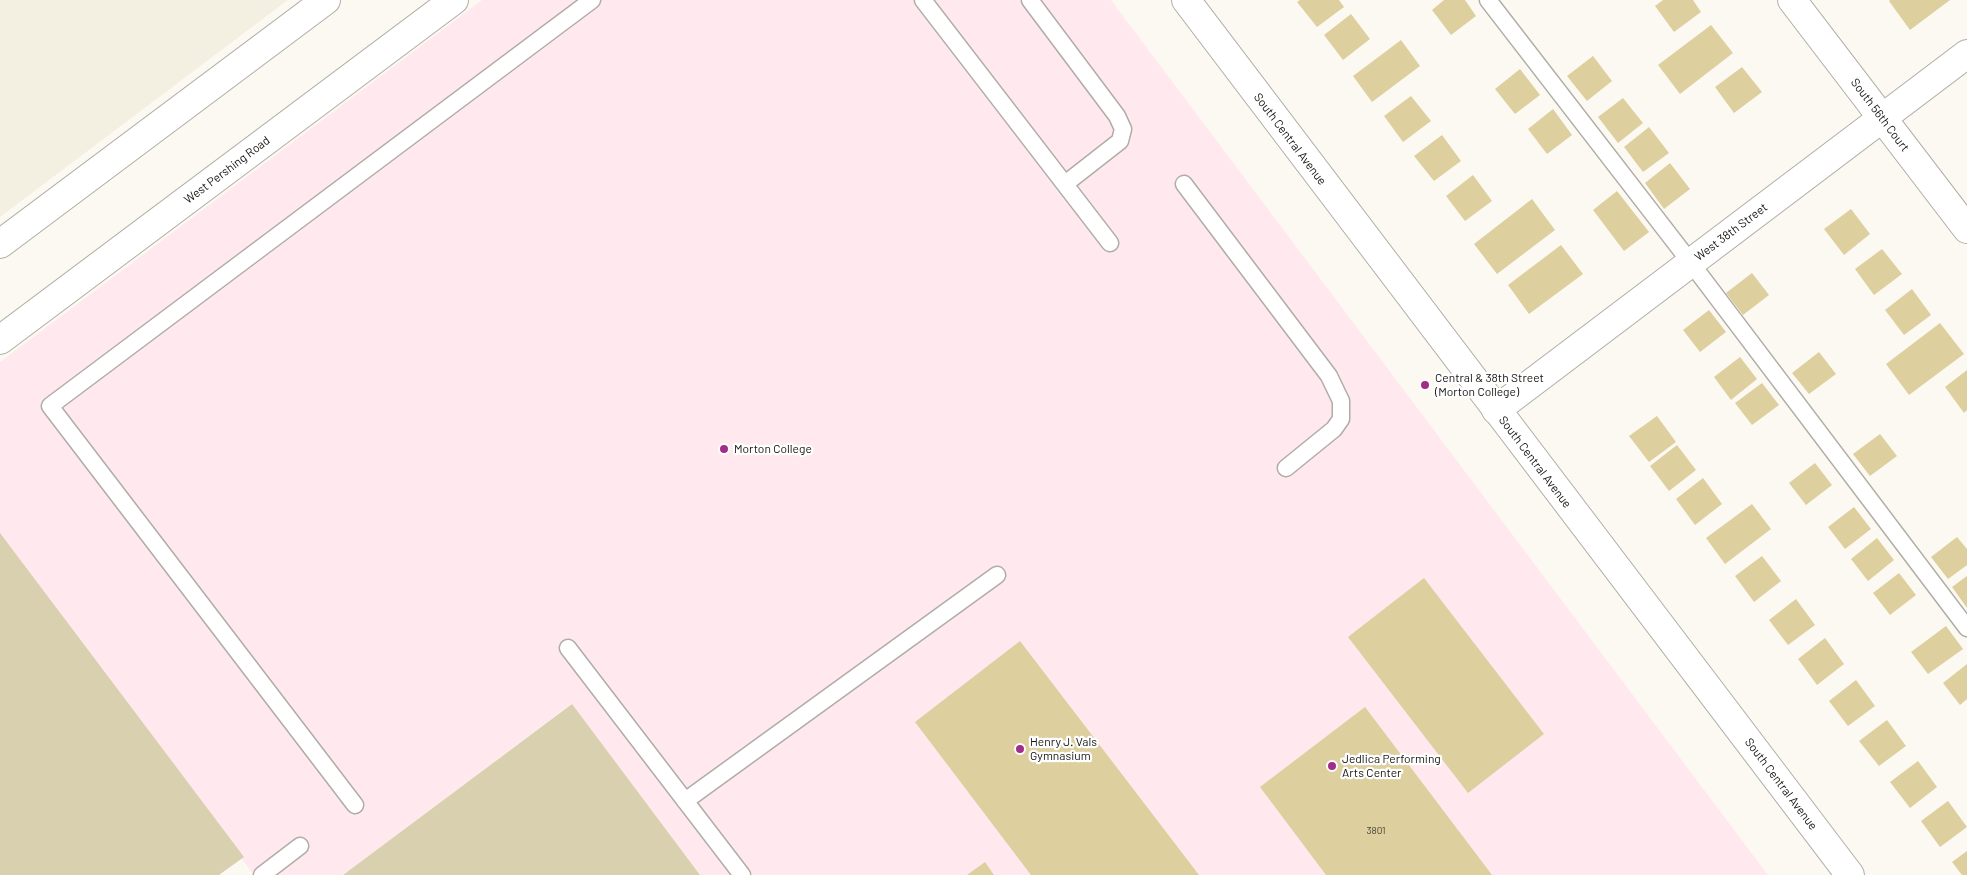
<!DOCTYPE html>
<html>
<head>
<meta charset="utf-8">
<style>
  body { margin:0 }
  canvas { display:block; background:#fcf9f2 }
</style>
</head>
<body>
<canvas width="1967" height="875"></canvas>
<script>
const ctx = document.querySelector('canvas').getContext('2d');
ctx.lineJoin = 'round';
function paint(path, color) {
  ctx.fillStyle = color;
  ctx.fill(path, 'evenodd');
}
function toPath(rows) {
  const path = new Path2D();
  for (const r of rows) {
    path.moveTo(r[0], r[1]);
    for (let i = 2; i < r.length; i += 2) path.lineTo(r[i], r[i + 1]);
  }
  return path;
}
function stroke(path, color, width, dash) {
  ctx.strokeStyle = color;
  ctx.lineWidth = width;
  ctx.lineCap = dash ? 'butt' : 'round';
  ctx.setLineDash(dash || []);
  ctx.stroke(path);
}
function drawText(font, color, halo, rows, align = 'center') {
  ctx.font = font + ' Barlow,sans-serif';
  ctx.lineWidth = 4.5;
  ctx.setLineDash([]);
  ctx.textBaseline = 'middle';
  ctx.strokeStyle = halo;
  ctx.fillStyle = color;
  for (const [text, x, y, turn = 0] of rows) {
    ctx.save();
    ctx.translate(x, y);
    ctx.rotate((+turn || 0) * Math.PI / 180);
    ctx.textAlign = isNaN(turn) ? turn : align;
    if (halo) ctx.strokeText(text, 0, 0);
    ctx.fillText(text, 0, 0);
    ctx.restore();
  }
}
paint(toPath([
  [0,0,288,0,0,217]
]), '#f4f0e1');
paint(toPath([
  [482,0,1111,0,1768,875,700,875,571,704,343,875,254,875,0,537,0,362]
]), '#ffe9ee');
paint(toPath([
  [0,533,244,857,219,875,0,875],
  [572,704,700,875,343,875]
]), '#d9d0b0');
paint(toPath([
  [1300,0,1339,0,1344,7,1317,27,1297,2],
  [1444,0,1465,0,1476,16,1451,35,1432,10],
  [1663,0,1693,0,1701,12,1674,32,1655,6],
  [1890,0,1950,0,1910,30,1889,1],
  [1351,14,1370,39,1343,60,1324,35],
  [1711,25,1733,53,1680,94,1658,65],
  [1401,40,1420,66,1372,102,1353,76],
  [1593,56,1612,81,1587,101,1567,76],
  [1742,67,1762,92,1734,113,1715,87],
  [1520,69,1540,95,1515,114,1495,89],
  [1411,96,1431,121,1403,142,1384,116],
  [1623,98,1643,123,1618,143,1598,117],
  [1553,109,1572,135,1547,154,1528,129],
  [1649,127,1669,153,1643,172,1624,147],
  [1442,135,1461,161,1434,181,1414,156],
  [1670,163,1690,189,1664,209,1645,183],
  [1473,175,1492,201,1465,221,1446,196],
  [1617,191,1649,232,1624,251,1593,210],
  [1532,199,1555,230,1497,274,1474,244],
  [1851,209,1870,234,1844,255,1824,229],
  [1561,245,1583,274,1529,314,1508,285],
  [1882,249,1902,274,1874,295,1855,269],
  [1752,273,1769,295,1743,315,1726,293],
  [1912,289,1931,315,1904,335,1885,310],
  [1709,310,1726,332,1700,352,1683,330],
  [1940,323,1964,354,1909,395,1886,364],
  [1819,352,1836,374,1809,394,1792,373],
  [1740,357,1757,379,1731,400,1714,377],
  [1967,370,1967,410,1964,413,1945,387],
  [1762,383,1779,405,1752,425,1735,403],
  [1657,416,1676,442,1649,462,1629,436],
  [1880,434,1897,456,1870,476,1853,454],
  [1677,445,1696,470,1669,491,1650,466],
  [1815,463,1832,485,1806,505,1789,483],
  [1703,478,1722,504,1695,525,1676,499],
  [1752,504,1771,529,1725,564,1706,538],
  [1854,507,1871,529,1845,549,1828,527],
  [1957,537,1967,549,1967,565,1948,579,1931,557],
  [1877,538,1894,560,1868,581,1851,559],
  [1762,556,1781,581,1754,602,1735,576],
  [1899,573,1916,595,1890,615,1873,593],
  [1967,576,1967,608,1952,587],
  [1424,578,1544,734,1468,793,1348,637],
  [1796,599,1815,625,1788,645,1769,620],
  [1946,626,1963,649,1928,674,1911,652],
  [1825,638,1844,664,1817,685,1798,659],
  [1020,641,1199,875,1031,875,915,722],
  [1967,664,1967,699,1960,705,1943,683],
  [1856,680,1875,706,1848,726,1829,701],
  [1365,707,1492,875,1326,875,1260,787],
  [1887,720,1906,746,1879,766,1859,741],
  [1918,761,1937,787,1910,808,1890,782],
  [1948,801,1967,827,1940,847,1921,821],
  [1967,851,1967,875,1962,875,1952,862],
  [985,862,994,875,967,875]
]), '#ddcf9e');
const lane = toPath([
  [923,0,1110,243],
  [1030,0,1117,116,1123,129,1120,141,1065,184],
  [1488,0,1691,263,1967,628],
  [1184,184,1329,376,1341,401,1341,419,1334,429,1286,468],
  [568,648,742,875],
  [685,801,997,575],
  [355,805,50,406,592,0],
  [262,875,300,846]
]);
const street = toPath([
  [1792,0,1967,229],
  [1496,410,1967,54]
]);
const secondary = toPath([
  [1186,0,1850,875],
  [0,244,326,0],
  [0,340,454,0]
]);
stroke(lane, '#afada6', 19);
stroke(street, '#afada6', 30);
stroke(secondary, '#afada6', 30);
stroke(lane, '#fff', 16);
stroke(street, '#fff', 28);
stroke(secondary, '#fff', 28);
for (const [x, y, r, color] of [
  [1425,385,5,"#a02d89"],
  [724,449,5,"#a02d89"],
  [1020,749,5,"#a02d89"],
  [1332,766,5,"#a02d89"]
]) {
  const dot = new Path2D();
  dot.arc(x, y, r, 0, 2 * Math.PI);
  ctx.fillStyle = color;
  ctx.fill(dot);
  stroke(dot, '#fff', 2);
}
drawText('10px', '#474335', null, [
  ["3801",1376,831]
]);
drawText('12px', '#151412', '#fff', [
  ["South 56th Court",1880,115,53],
  ["South Central Avenue",1290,139,53],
  ["West Pershing Road",227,170,-37],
  ["West 38th Street",1731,232,-37],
  ["South Central Avenue",1535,462,53],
  ["South Central Avenue",1781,784,53]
]);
drawText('12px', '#151412', '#fff', [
  ["Central & 38th Street",1435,378],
  ["(Morton College)",1435,392],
  ["Morton College",734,449],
  ["Henry J. Vals",1030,742],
  ["Gymnasium",1030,756],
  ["Jedlica Performing",1342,759],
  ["Arts Center",1342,773]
], 'left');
</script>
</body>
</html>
